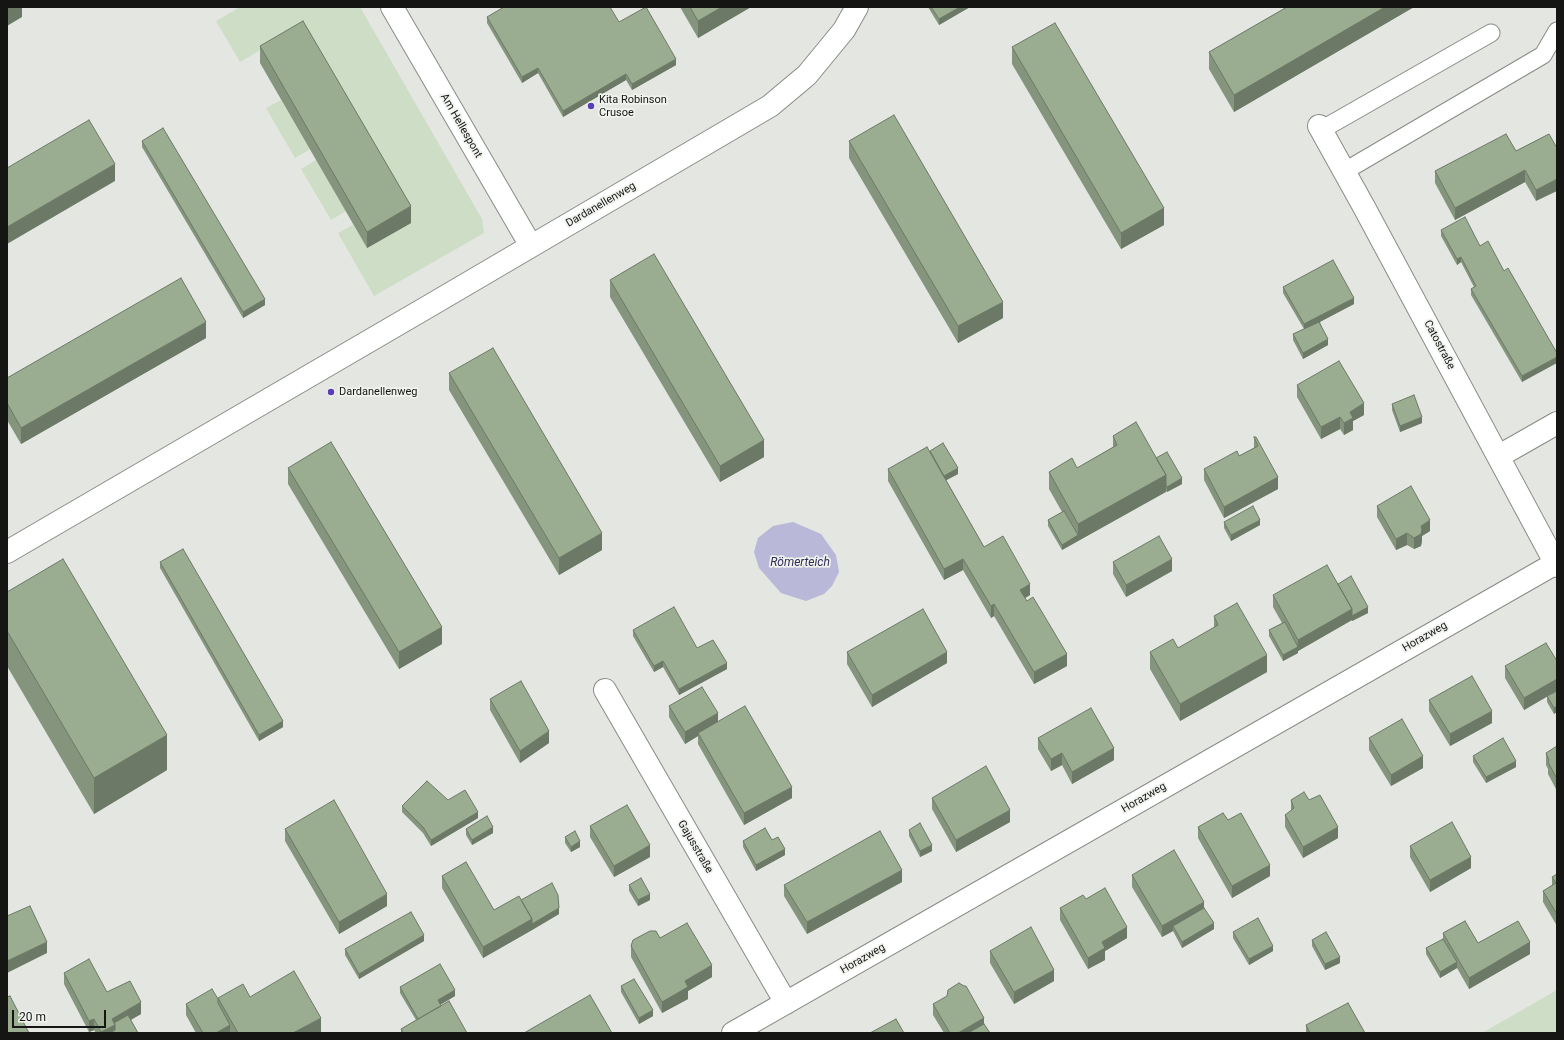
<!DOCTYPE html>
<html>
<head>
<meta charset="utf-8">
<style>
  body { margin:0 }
  #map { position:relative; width:1564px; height:1040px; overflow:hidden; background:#e3e6e1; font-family:Roboto,sans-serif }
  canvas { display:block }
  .frame { position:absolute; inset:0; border:8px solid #151614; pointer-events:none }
  .scale { position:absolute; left:12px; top:1010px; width:94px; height:18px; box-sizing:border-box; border:2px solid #151614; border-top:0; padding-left:5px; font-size:12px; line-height:14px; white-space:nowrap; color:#151614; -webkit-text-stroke:3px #f0f3ee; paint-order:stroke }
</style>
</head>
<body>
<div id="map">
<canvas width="1564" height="1040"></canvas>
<div class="frame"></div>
<div class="scale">20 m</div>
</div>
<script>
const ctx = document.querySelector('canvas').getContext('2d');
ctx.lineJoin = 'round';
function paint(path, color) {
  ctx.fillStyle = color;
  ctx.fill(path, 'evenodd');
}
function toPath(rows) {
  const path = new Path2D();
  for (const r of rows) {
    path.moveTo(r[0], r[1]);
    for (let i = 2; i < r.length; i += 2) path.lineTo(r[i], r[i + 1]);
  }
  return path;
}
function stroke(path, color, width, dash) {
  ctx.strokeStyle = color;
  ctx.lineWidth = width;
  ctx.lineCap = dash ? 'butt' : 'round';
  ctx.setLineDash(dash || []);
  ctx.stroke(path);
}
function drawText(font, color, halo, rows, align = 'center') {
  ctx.font = font + ' Roboto,sans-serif';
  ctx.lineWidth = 3.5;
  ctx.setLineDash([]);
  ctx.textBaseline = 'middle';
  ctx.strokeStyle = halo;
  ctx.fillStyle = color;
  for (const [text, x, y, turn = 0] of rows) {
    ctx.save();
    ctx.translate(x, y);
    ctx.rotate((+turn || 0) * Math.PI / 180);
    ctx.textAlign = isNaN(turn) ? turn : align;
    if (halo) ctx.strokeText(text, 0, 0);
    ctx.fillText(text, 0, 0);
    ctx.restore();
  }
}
paint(toPath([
  [240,7,360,7,482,219,484,233,374,296,338,233,353,225,367,248,411,223,290,33,240,62,216,21],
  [281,100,310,149,295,158,266,108],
  [316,160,346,211,331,220,301,169],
  [1557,990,1557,1033,1482,1033]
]), '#ceddc5');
paint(toPath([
  [793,522,821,534,836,555,839,572,832,586,824,594,806,601,781,593,759,568,754,552,758,538,773,526]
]), '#bab8d8');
const service = toPath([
  [1321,130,1491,33],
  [1345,171,1543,55,1557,31]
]);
const minor = toPath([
  [392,7,531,246],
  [1319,126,1364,207,1557,566],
  [1499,456,1557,423],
  [7,552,424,309,770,106,807,75,844,30,857,7],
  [605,690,786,1003],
  [733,1033,1556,563]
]);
stroke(service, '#888b86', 19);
stroke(minor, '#888b86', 24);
stroke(service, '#fff', 17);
stroke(minor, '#fff', 22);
paint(toPath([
  [680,7,751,7,698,38],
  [928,7,970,7,939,25],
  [1287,7,1414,7,1234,112,1209,69,1209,52],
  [487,17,619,22,676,65,632,90,626,80,563,117,538,73,522,83,487,23],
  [260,46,411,223,367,248,260,63],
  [1012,47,1164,225,1121,249,1012,64],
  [1549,134,1536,201,1525,182,1455,220,1435,183,1435,171,1516,151],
  [142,141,265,305,243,318,142,147],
  [849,141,1003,318,958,343,849,158],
  [1441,230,1480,246,1504,271,1557,353,1522,382,1471,295,1471,289,1474,287,1461,262,1457,265,1441,236],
  [610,280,764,457,720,482,610,297],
  [1283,287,1354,304,1320,322,1328,345,1303,359,1293,340,1293,334,1304,329,1283,293],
  [206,338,21,444,7,420,7,378],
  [449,373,602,550,559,575,449,390],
  [1297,385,1364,415,1353,421,1353,430,1344,435,1340,429,1321,439,1297,397],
  [1392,404,1422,423,1400,432,1392,410],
  [1113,436,1156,458,1182,484,1167,492,1166,491,1062,550,1048,526,1048,520,1062,512,1049,489,1049,472,1077,468,1113,447],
  [1254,437,1278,489,1224,518,1204,480,1204,469,1239,456,1254,448],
  [930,451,958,474,946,480,984,547,1030,595,1025,598,1067,666,1034,684,994,616,991,618,963,570,944,580,888,481,888,469],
  [288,468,442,644,399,669,288,484],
  [1377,506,1430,531,1422,536,1422,540,1421,546,1414,549,1407,545,1396,550,1377,517],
  [1224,522,1260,525,1231,541,1224,528],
  [160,562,283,727,259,741,160,568],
  [1113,562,1172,571,1126,597,1113,574],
  [1338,584,1368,613,1352,621,1352,620,1298,651,1298,653,1283,661,1269,636,1269,630,1282,623,1273,607,1273,595],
  [7,592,167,770,94,814,7,666],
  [1214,616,1267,672,1180,721,1150,669,1150,652,1178,648,1214,628],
  [633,630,697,648,727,669,679,695,663,667,654,672,633,636],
  [847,652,947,663,872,707,847,664],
  [1557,661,1557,712,1554,714,1547,702,1547,696,1524,710,1505,678,1505,666],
  [490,699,549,743,520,763,490,710],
  [1429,700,1492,723,1450,746,1429,711],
  [669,706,718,721,792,798,744,825,698,744,698,736,685,744,669,717],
  [1038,738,1114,760,1072,784,1062,765,1051,771,1038,749],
  [1369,738,1423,768,1391,786,1369,750],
  [1557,746,1557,791,1548,774,1548,769,1546,765,1546,753],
  [1473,756,1516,767,1486,783,1473,762],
  [932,798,1010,822,956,852,932,809],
  [448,800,478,818,431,846,423,833,402,812,402,806],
  [1291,800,1338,838,1303,858,1285,827,1285,815,1291,811],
  [1228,820,1270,876,1232,898,1198,838,1198,827],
  [590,826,650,857,614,877,590,837],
  [285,829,387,906,339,934,285,841],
  [466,829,493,833,472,845,466,835],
  [909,830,932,851,920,857,909,836],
  [565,837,580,847,571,852,565,843],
  [772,840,785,855,756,871,743,847,743,841],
  [1410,846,1471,868,1430,892,1410,857],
  [1557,874,1557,926,1543,902,1543,891,1552,885,1552,877],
  [1132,875,1204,908,1214,929,1182,948,1173,931,1162,937,1132,887],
  [442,876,494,910,521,900,559,914,532,930,483,958,442,888],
  [902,882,807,934,784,896,784,885],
  [629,885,650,900,638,906,629,891],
  [1086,899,1127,938,1105,951,1105,960,1088,969,1060,920,1060,908],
  [1233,932,1273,951,1249,965,1233,938],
  [1443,933,1478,943,1530,954,1469,989,1457,968,1440,978,1426,954,1426,948,1443,939],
  [660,938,712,977,688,991,688,999,662,1013,631,957,631,946],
  [1312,940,1340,963,1325,970,1312,946],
  [424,941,359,979,345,955,345,949],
  [990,951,1054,981,1014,1004,990,963],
  [64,973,107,992,141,1014,131,1020,138,1033,96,1033,94,1030,89,1032,64,984],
  [621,986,653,1016,639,1024,621,992],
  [400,987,455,996,440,1005,467,1033,401,1033,401,1029,416,1020,400,993],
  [250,997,321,1033,196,1033,186,1015,186,1004,218,999,218,998],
  [933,1004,984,1018,984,1024,990,1033,944,1033,933,1015],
  [1306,1025,1365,1033,1306,1033]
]), '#85957d');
paint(toPath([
  [11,7,22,7,22,17,7,26,7,9],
  [722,7,751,7,698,38,698,21],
  [960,7,970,7,939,25,939,19],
  [1385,7,1414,7,1234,112,1234,95],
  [676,59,676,65,632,90,632,84],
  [538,68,538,73,522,83,522,77],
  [626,74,626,80,563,117,563,111],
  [115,164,115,181,7,244,7,227],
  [1525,170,1525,182,1455,220,1455,208],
  [1557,179,1557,191,1536,201,1536,190],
  [411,206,411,223,367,248,367,232],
  [1164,208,1164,225,1121,249,1121,233],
  [1461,257,1461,262,1457,265,1457,259],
  [1354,298,1354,304,1304,330,1304,324],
  [265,299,265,305,243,318,243,312],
  [1003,302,1003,318,958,343,958,326],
  [206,322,206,338,21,444,21,428],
  [1328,339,1328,345,1303,359,1303,353],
  [1557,357,1557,363,1522,382,1522,376],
  [1364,403,1364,415,1353,421,1353,430,1344,435,1344,423,1350,412],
  [1340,417,1340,429,1321,439,1321,427],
  [1422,417,1422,423,1400,432,1400,426],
  [764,440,764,457,720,482,720,466],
  [958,468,958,474,941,483,941,477],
  [1166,475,1166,492,1062,550,1062,545,1078,535,1078,524],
  [1278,477,1278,489,1224,518,1224,507],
  [1182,478,1182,484,1167,492,1167,487],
  [1260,520,1260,525,1231,541,1231,535],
  [1430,520,1430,531,1422,536,1422,540,1421,546,1414,549,1414,538,1421,526],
  [602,533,602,550,559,575,559,558],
  [1407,533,1407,545,1396,550,1396,539],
  [963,559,963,570,944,580,944,569],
  [1172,559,1172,571,1126,597,1126,585],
  [1030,584,1030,595,1020,601,1020,590],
  [994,604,994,616,991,618,991,606],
  [1368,607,1368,613,1352,621,1352,616],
  [1352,609,1352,620,1298,651,1298,653,1283,661,1283,655,1298,647,1298,640],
  [442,627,442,644,399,669,399,652],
  [947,652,947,663,872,707,872,695],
  [1067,654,1067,666,1034,684,1034,672],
  [1267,655,1267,672,1180,721,1180,704],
  [663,661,663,667,654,672,654,666],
  [727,663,727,669,679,695,679,689],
  [1557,679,1557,691,1524,710,1524,698],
  [1557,706,1557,712,1554,714,1554,708],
  [1492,711,1492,723,1450,746,1450,734],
  [718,713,718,725,698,733,698,736,685,744,685,732],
  [283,721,283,727,259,741,259,735],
  [549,731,549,743,520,763,520,751],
  [167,735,167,770,94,814,94,778],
  [1114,748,1114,760,1072,784,1072,772],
  [1062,753,1062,765,1051,771,1051,759],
  [1423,756,1423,768,1391,786,1391,775],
  [1516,761,1516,767,1486,783,1486,777],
  [792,787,792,798,744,825,744,813],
  [1010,810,1010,822,956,852,956,840],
  [478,812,478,818,431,846,431,840],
  [493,827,493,833,472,845,472,840],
  [1338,827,1338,838,1303,858,1303,847],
  [580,841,580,847,571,852,571,847],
  [650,845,650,857,614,877,614,866],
  [932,845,932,851,920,857,920,851],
  [785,849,785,855,756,871,756,865],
  [1471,857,1471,868,1430,892,1430,880],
  [1270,865,1270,876,1232,898,1232,886],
  [902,870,902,882,807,934,807,922],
  [387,894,387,906,339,934,339,922],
  [650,894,650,900,638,906,638,900],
  [1204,902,1204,913,1173,926,1173,931,1162,937,1162,926],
  [559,908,559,914,532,930,483,958,483,947,532,919],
  [1214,923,1214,929,1182,948,1182,942],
  [1127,927,1127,938,1105,951,1105,960,1088,969,1088,958,1102,942],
  [424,935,424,941,359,979,359,974],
  [47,942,47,953,7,973,7,961],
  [1530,942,1530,954,1469,989,1469,978],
  [1273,946,1273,951,1249,965,1249,959],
  [1340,957,1340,963,1325,970,1325,964],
  [1457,962,1457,968,1440,978,1440,972],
  [712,965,712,977,688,991,688,999,662,1013,662,1002,685,981],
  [1054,970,1054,981,1014,1004,1014,992],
  [455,990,455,996,438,1006,438,1000],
  [141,1002,141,1014,115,1028,115,1033,101,1033,101,1032,112,1019],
  [653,1010,653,1016,639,1024,639,1018],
  [321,1018,321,1033,293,1033],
  [984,1018,984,1029,978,1033,958,1033],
  [94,1019,94,1030,89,1032,89,1021],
  [230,1025,230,1033,216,1033]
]), '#6c7966');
const building = toPath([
  [7,7,11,7,7,9,7,7],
  [504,7,610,7,619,22,646,7,676,59,632,84,626,74,563,111,538,68,522,77,487,17,504,7],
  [690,7,722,7,698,21,690,7],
  [931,7,960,7,939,19,931,7],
  [1287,7,1385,7,1234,95,1209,52,1287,7],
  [303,21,411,206,367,232,260,46,303,21],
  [1055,23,1164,208,1121,233,1012,47,1055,23],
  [894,115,1003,302,958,326,849,141,894,115],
  [89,120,115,164,7,227,7,168,89,120],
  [163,128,265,299,243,312,142,141,163,128],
  [1506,134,1516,151,1549,134,1557,148,1557,179,1536,190,1525,170,1455,208,1435,171,1506,134],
  [1465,217,1480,246,1488,241,1504,271,1508,268,1557,353,1557,357,1522,376,1471,289,1476,286,1461,257,1457,259,1441,230,1465,217],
  [654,254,764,440,720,466,610,280,654,254],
  [1333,260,1354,298,1304,324,1283,287,1333,260],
  [181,278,206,322,21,428,7,403,7,378,181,278],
  [1319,322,1328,339,1303,353,1293,334,1319,322],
  [493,348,602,533,559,558,449,373,493,348],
  [1339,361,1364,403,1350,412,1353,418,1344,423,1340,417,1321,427,1297,385,1339,361],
  [1414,395,1422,417,1400,426,1392,404,1414,395],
  [1136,422,1166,475,1078,524,1049,472,1072,458,1077,468,1117,445,1113,436,1136,422],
  [1254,437,1256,437,1278,477,1224,507,1204,469,1237,451,1239,456,1258,446,1254,437],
  [331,442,442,627,399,652,288,468,331,442],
  [943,443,958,468,944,476,930,451,943,443],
  [927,447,984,547,1003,536,1030,584,1020,590,1027,601,1033,597,1067,654,1034,672,994,604,991,606,963,559,944,569,888,469,927,447],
  [1167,452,1182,478,1167,487,1166,485,1166,475,1156,458,1167,452],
  [1411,486,1430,520,1421,526,1422,529,1421,534,1414,538,1407,533,1396,539,1377,506,1411,486],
  [1253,506,1260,520,1231,535,1224,522,1253,506],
  [1064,511,1078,535,1062,545,1048,520,1064,511],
  [1159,536,1172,559,1126,585,1113,562,1159,536],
  [183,549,283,721,259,735,160,562,183,549],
  [63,559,167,735,94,778,7,631,7,592,63,559],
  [1327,565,1352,609,1298,640,1273,595,1327,565],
  [1351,576,1368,607,1352,616,1352,609,1338,584,1351,576],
  [1237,603,1267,655,1180,704,1150,652,1173,639,1178,648,1218,625,1214,616,1237,603],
  [674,607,697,648,713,640,727,663,679,689,663,661,654,666,633,630,674,607],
  [923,609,947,652,872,695,847,652,923,609],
  [1285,622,1298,647,1283,655,1269,630,1285,622],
  [1546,643,1557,661,1557,679,1524,698,1505,666,1546,643],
  [1472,676,1492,711,1450,734,1429,700,1472,676],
  [521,681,549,731,520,751,490,699,521,681],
  [702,687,718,713,685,732,669,706,702,687],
  [1557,691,1557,706,1554,708,1547,696,1557,691],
  [745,706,792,787,744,813,698,733,745,706],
  [1091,708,1114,748,1072,772,1062,753,1051,759,1038,738,1091,708],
  [1402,719,1423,756,1391,775,1369,738,1402,719],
  [1503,738,1516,761,1486,777,1473,756,1503,738],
  [1557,746,1557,779,1548,762,1549,760,1546,753,1557,746],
  [986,766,1010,810,956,840,932,798,986,766],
  [427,781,448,800,465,790,478,812,431,840,423,827,402,806,427,781],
  [1304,792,1309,800,1320,795,1338,827,1303,847,1285,815,1294,808,1291,800,1304,792],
  [334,800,387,894,339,922,285,829,334,800],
  [627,805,650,845,614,866,590,826,627,805],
  [1223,813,1228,820,1241,813,1270,865,1232,886,1198,827,1223,813],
  [487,816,493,827,472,840,466,829,487,816],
  [1452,822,1471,857,1430,880,1410,846,1452,822],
  [920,823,932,845,920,851,909,830,920,823],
  [765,828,772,840,778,837,785,849,756,865,743,841,765,828],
  [575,831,580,841,571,847,565,837,575,831],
  [880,831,902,870,807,922,784,885,880,831],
  [1174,850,1204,902,1162,926,1132,875,1174,850],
  [466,862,494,910,519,896,532,919,483,947,442,876,466,862],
  [1557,874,1557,914,1543,891,1556,883,1552,877,1557,874],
  [641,878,650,894,638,900,629,885,641,878],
  [552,883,558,895,559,908,532,924,532,919,521,900,552,883],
  [1105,888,1127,927,1102,942,1105,948,1088,958,1060,908,1083,895,1086,899,1105,888],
  [30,906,47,942,7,961,7,916,30,906],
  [1204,908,1214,923,1182,942,1173,926,1204,908],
  [411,912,424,935,359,974,345,949,411,912],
  [1258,918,1273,946,1249,959,1233,932,1258,918],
  [1465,921,1478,943,1518,921,1530,942,1469,978,1443,933,1465,921],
  [687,923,712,965,685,981,688,987,662,1002,631,946,633,940,650,931,656,931,660,938,687,923],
  [1031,927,1054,970,1014,992,990,951,1031,927],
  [1326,932,1340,957,1325,964,1312,940,1326,932],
  [1443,939,1457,962,1440,972,1426,948,1443,939],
  [89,959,107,992,130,981,141,1002,112,1019,115,1025,101,1032,94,1019,89,1021,64,973,89,959],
  [440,964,455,990,438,1000,441,1006,418,1019,400,987,440,964],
  [294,971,321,1018,293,1033,238,1033,218,998,243,984,250,997,294,971],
  [634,979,653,1010,639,1018,621,986,634,979],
  [959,983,964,986,966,986,984,1018,958,1033,950,1033,933,1004,947,996,948,990,959,983],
  [212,989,218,999,218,1003,230,1025,216,1033,203,1033,186,1004,212,989],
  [590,995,612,1033,524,1033,590,995],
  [10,996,29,1033,7,1033,7,997,10,996],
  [449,1001,467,1033,403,1033,401,1029,449,1001],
  [1348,1003,1365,1033,1310,1033,1306,1025,1348,1003],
  [128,1015,138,1033,110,1033,115,1030,115,1025,114,1023,128,1015],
  [896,1019,904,1033,870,1033,896,1019],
  [984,1024,990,1033,968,1033,984,1024]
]);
paint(building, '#9bad91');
stroke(building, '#6c7966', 1);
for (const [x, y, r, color] of [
  [591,106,4,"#5a3eb6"],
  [331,392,4,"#5a3eb6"]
]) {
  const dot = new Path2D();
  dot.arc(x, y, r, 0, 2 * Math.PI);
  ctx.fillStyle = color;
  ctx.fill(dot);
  stroke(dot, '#f0f3ee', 1.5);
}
drawText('11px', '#151614', '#f0f3ee', [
  ["Kita Robinson",599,100],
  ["Crusoe",599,113],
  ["Dardanellenweg",339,392]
], 'left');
drawText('11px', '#151614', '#f0f3ee', [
  ["Am Hellespont",461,126,60],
  ["Dardanellenweg",601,205,-30],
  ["Catostraße",1439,345,62],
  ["Horazweg",1425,637,-30],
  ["Horazweg",1144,798,-30],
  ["Gajusstraße",695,847,60],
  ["Horazweg",863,959,-30]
]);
drawText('italic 12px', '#322c57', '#f0f3ee', [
  ["Römerteich",800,563]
]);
</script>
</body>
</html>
